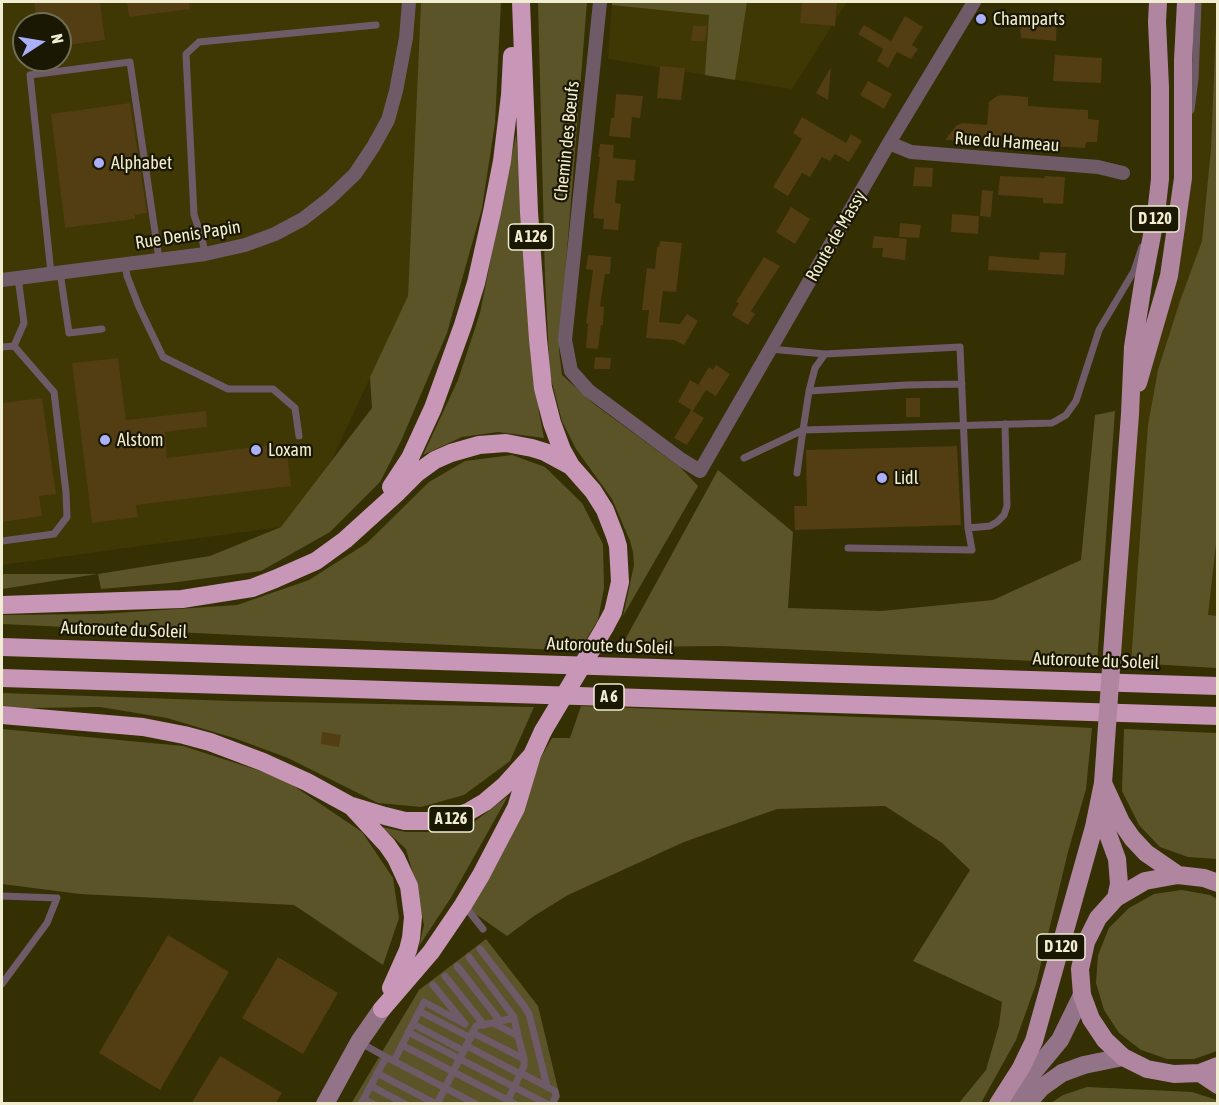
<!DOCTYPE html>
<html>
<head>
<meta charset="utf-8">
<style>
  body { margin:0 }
  #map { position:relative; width:1219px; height:1105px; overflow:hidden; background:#352f04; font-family:"Asap Condensed",sans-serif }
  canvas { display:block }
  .frame { position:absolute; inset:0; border:3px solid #f1edd1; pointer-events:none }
  .north { position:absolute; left:12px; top:12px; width:60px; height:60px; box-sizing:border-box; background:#1a1703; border:2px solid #706d55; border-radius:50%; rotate:78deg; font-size:16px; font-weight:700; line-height:24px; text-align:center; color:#f1edd1 }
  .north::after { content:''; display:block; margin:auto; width:21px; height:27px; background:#aab0fb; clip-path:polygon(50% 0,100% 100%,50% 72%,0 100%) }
</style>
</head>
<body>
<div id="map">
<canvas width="1219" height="1105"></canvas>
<div class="frame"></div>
<div class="north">N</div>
</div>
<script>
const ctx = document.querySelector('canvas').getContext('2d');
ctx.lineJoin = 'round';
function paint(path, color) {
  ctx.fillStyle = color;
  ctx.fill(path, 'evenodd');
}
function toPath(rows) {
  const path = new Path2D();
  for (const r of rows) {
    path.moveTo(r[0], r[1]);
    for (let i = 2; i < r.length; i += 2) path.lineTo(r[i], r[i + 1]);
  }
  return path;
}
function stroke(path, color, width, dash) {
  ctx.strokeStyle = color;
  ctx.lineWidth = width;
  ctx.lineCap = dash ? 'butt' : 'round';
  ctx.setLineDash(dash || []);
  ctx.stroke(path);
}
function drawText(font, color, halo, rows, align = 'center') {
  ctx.font = font + ' "Asap Condensed",sans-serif';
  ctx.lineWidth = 4.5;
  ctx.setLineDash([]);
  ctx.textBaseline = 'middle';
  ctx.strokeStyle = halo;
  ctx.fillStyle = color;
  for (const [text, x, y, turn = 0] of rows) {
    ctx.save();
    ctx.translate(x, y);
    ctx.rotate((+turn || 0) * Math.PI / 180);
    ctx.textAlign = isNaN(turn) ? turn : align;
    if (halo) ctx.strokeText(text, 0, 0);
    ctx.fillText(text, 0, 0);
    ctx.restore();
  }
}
paint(toPath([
  [2,2,421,2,408,296,302,524,2,565],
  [24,24,60,24,60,60,24,60],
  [612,2,847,2,792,89,608,59],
  [1186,2,1217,2,1217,668,1108,662,1130,414,1169,276]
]), '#3f3704');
paint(toPath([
  [421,2,501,2,495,123,482,208,447,333,401,441,380,482,330,532,261,571,170,583,101,589,98,574,2,589,2,574,98,574,210,556,281,527,372,408,370,377,408,296],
  [538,2,587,2,559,350,562,375,594,404,681,468,698,486,623,616,634,565,633,552,630,541,612,499,576,449,562,421,550,375,545,278],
  [612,2,747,2,735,80,705,75,709,15,612,5],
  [1217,2,1218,526,1208,615,1217,616,1217,668,1131,663,1148,425,1158,370,1180,301,1202,241,1211,149],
  [516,134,539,412,544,438,498,432,462,437,423,455,458,380,480,313],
  [1115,411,1097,664,722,646,621,647,718,470,793,532,788,608,881,611,993,600,1081,560,1095,415],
  [512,455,545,467,582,503,603,544,604,588,598,620,579,651,2,624,2,615,102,614,237,605,309,580,367,543,429,482,465,461],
  [2,693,233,701,534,707,510,761,464,795,421,807,378,803,288,758,234,738,167,718,100,707,28,708,2,706],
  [581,706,938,720,1092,728,1086,789,1068,852,1036,984,1016,1040,981,1103,959,1103,986,1070,999,1025,1002,1002,913,961,970,870,942,843,885,806,777,809,684,842,568,895,534,916,507,936,467,908,539,761,552,738,570,738],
  [2,729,183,746,282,778,362,832,393,878,399,918,383,965,294,905,80,894,2,884],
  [1124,729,1217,733,1217,859,1188,857,1160,847,1139,825,1122,791],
  [508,796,452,896,419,946,424,925,416,884,406,849,382,827,406,832,446,832,474,822],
  [1182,890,1210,895,1217,899,1217,1051,1194,1059,1167,1059,1141,1050,1119,1033,1104,1010,1096,983,1098,955,1109,928,1129,908,1154,894],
  [486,939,538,1006,560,1097,557,1103,351,1104,419,990],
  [1087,1087,1192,1092,1217,1100,1217,1103,1051,1103,1063,1095]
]), '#5b5429');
paint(toPath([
  [34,2,100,2,105,40,60,46,60,24,37,24],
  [127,2,189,2,190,9,129,17],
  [802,2,837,2,835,26,800,23],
  [1019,12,1057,15,1056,41,1021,38],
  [905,16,923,27,912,45,918,49,911,59,897,52,888,68,877,61,883,49,858,34,864,25,891,41],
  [693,26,707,26,705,41,691,41],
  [1055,55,1102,58,1101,83,1053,81],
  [660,66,685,68,681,100,657,98],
  [831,67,828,100,816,93],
  [868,81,892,94,884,109,860,95],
  [616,94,643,96,640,118,632,117,630,138,609,136,611,118,614,118],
  [1002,95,1028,97,1028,106,1088,110,1088,119,1099,120,1097,142,1086,142,1085,148,945,140,956,126,962,123,987,125,989,102,997,96],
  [130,103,147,213,135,215,135,219,65,228,51,114],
  [802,117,846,143,851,134,862,141,849,162,835,154,830,161,822,157,810,177,802,173,788,196,773,187,802,139,793,133],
  [600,144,614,145,613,158,636,160,634,181,617,180,615,203,621,204,618,230,603,229,604,219,594,218,594,213,593,213,600,157,598,157],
  [915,167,933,168,932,187,913,186],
  [1000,176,1044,178,1045,176,1065,177,1063,204,1043,203,1043,198,998,195],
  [982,190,993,191,991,217,980,216],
  [791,207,810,219,795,244,776,232],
  [952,214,979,216,978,234,951,232],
  [900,223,921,225,919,238,899,237],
  [874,236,907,239,905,260,882,257,883,248,872,248],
  [660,241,682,243,676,292,663,291,659,322,680,324,687,314,698,321,684,345,674,340,646,338,649,310,642,310,647,268,655,269,657,247,659,247],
  [1040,252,1066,253,1064,275,988,270,989,256,1039,260],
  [588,255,611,257,610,274,605,274,600,306,604,307,603,325,601,325,598,349,586,348,588,324,586,323,593,270,586,269],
  [764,257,780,266,751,311,755,314,748,325,732,315,739,303,736,302],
  [595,357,611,358,610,369,594,369],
  [118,358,126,420,206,411,207,427,165,432,167,458,286,443,291,486,136,505,138,517,92,523,72,363],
  [716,365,730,374,716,396,706,390,693,411,678,402,690,380,702,387,698,385,709,367,713,370],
  [42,398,56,494,39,496,42,516,2,522,2,403],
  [906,398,920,398,920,417,906,417],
  [691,410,704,418,687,445,674,438],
  [957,446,961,525,795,530,794,506,807,506,806,450],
  [322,732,341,735,339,747,321,744],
  [168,935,229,972,160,1090,99,1053],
  [278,957,338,993,303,1054,242,1018],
  [220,1056,282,1093,275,1104,191,1104]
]), '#533d12');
stroke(toPath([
  [1191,110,1195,79,1198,2],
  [205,254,202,238,194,215,186,54,199,42,376,25],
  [125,264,127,276,139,307,163,357,228,389,273,389,295,408,299,436],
  [60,272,69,333,102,329],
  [51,273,30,75,130,62,159,259],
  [2,347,14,346,24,323,18,277],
  [770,349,825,354,960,347,968,528,990,526,997,522,1004,515,1007,506,1005,424],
  [825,354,815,368,809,391,803,430,1052,423,1066,415,1076,401,1099,330,1134,271,1142,247],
  [809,391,906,385,962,384],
  [744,458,803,430,797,473],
  [2,541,54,534,67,517,66,492,54,392,14,346],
  [848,548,972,550,968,528],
  [2,896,57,898,47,923,2,984],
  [464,905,483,929],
  [480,949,524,1006,529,1014,547,1086],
  [469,957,514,1017],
  [457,966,500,1021],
  [445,976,484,1025],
  [419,1011,471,1038],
  [495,1022,514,1018,518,1036],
  [413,1024,464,1051],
  [408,1032,547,1104],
  [473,1033,524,1059],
  [359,1042,386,1057,476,1104],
  [402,1045,515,1104],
  [467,1046,520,1074],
  [394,1061,424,1002,465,1024,433,985],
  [377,1073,436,1104],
  [521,1073,555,1091,556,1096,552,1104],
  [371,1086,405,1104],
  [364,1099,373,1104],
  [361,1104,386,1057],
  [437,1104,476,1026,493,1023,518,1036,524,1059,524,1066,506,1104]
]), '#6f5b68', 7);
stroke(toPath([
  [600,2,565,340,571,371,588,390,682,460,700,471,889,143,974,2],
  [889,143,911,152,1098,167,1123,173],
  [2,280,205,254,245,245,275,234,303,219,330,198,355,174,373,147,388,120,396,91,406,38,409,2]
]), '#6f5b68', 14);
stroke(toPath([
  [325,1104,359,1042,382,1009],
  [1004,1104,1021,1087,1060,1040,1082,995],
  [1027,1104,1041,1088,1062,1073,1084,1065,1123,1057]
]), '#937387', 18);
stroke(toPath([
  [1138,383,1169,276,1183,178,1183,60,1186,2],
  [1115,612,1130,414,1133,347,1144,277,1156,214,1160,179,1160,87,1157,22,1158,2],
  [1103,783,1121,822,1132,838,1146,853,1178,875],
  [1104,806,1105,826,1117,859,1119,884,1116,898],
  [1218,883,1204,878,1178,875,1145,881,1116,898,1098,918,1086,942,1080,969,1082,995,1091,1019,1105,1040,1123,1057,1147,1069,1174,1074,1200,1073,1218,1066],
  [1200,1073,1218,1085],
  [998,1104,1021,1068,1034,1041,1094,827,1103,783]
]), '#af85a0', 18);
stroke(toPath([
  [521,2,529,212,538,339,543,388,552,423,562,450,571,466,593,491,605,510,615,536,618,546,620,582,613,612,605,627],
  [391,487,410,458,433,408,463,325,476,283,492,212,502,161,510,95,512,56],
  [2,605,182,599,252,588,275,579,316,561,345,540,398,492,417,473,435,460,451,453,479,445,506,443,532,448,545,452,571,466],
  [2,647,1218,686],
  [2,678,1218,716],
  [2,715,143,727,184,735,210,742,263,762,307,782,349,805,385,816,405,821,440,821,450,819,468,812,485,802,504,786,532,755],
  [351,806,387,845,396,858,409,886,413,917,411,938,408,950,391,988],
  [382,1009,431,952,463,905,481,875,516,808,532,755,543,731]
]), '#c896b6', 18);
stroke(toPath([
  [1103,783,1115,612]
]), '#af85a0', 18);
stroke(toPath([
  [543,731,605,627]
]), '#c896b6', 18);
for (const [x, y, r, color] of [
  [981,19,6,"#aab0fb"],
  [99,163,6,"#aab0fb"],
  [105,440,6,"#aab0fb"],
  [256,450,6,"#aab0fb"],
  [882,478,6,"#aab0fb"]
]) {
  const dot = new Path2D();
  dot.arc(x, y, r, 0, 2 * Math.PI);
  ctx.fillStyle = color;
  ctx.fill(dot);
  stroke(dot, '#1a1703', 2);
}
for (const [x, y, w] of [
  [1155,219,48],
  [531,237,45],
  [609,697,30],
  [451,819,45],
  [1061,947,48]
]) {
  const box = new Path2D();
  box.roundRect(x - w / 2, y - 13, w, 26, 4.5);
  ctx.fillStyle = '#1a1703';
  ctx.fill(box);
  stroke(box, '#f1edd1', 1.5);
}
drawText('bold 16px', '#f1edd1', null, [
  ["D 120",1155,219],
  ["A 126",531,237],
  ["A 6",609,697],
  ["A 126",451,819],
  ["D 120",1061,947]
]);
drawText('18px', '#f1edd1', '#1a1703', [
  ["Champarts",993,19],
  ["Alphabet",111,163],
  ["Alstom",117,440],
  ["Loxam",268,450],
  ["Lidl",894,478]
], 'left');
drawText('18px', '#f1edd1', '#1a1703', [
  ["Chemin des Bœufs",567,141,-84],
  ["Rue du Hameau",1007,142,4],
  ["Rue Denis Papin",188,235,-9],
  ["Route de Massy",836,236,-60],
  ["Autoroute du Soleil",124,630,2],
  ["Autoroute du Soleil",610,646,2],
  ["Autoroute du Soleil",1096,661,2]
]);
</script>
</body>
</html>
